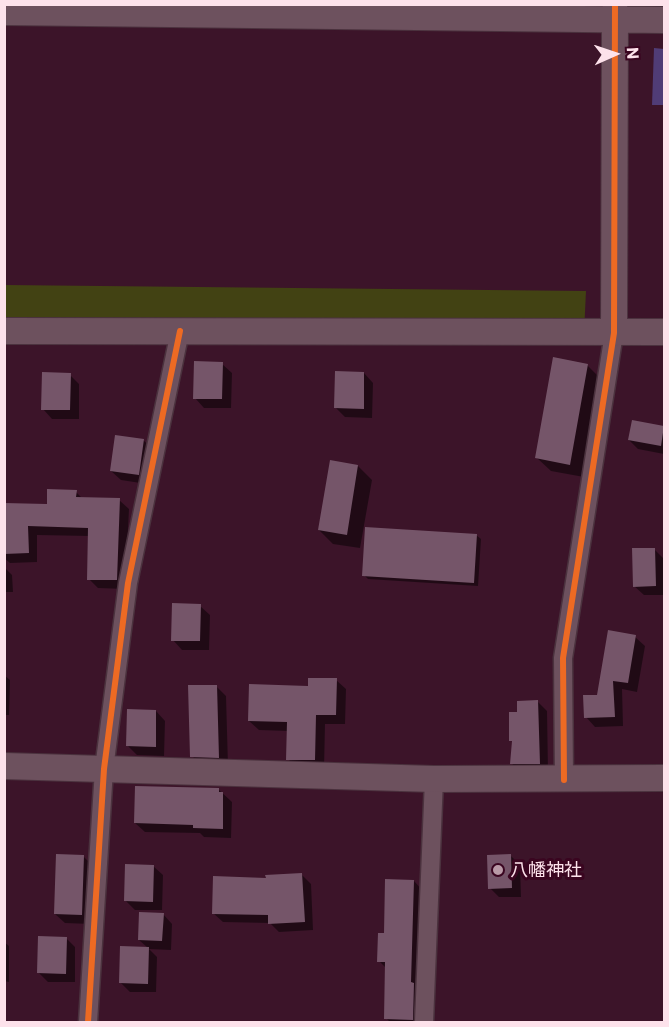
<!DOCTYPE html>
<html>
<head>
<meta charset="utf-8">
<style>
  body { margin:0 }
  #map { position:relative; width:669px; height:1027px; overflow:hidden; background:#3c1429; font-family:Commissioner,sans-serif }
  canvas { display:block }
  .frame { position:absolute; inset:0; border:6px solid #fde2eb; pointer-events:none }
  .north { position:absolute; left:585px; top:24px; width:60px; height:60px; -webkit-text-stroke:4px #3a0520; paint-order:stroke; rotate:87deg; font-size:16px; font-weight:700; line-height:24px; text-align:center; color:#fde2eb }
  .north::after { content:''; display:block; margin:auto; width:21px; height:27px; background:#fde2eb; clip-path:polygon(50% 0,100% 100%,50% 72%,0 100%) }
</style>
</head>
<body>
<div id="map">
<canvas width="669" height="1027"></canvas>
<div class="frame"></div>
<div class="north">N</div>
</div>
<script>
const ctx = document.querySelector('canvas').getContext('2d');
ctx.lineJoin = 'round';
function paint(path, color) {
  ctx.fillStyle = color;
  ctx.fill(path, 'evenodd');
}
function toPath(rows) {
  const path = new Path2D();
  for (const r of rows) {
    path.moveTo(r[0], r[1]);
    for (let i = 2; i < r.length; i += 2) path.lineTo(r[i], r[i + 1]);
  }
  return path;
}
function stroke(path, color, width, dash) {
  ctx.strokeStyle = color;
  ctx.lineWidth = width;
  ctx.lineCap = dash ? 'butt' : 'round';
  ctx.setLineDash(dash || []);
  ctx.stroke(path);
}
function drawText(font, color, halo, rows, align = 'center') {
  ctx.font = font + ' Commissioner,"Noto Sans JP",sans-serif';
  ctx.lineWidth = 6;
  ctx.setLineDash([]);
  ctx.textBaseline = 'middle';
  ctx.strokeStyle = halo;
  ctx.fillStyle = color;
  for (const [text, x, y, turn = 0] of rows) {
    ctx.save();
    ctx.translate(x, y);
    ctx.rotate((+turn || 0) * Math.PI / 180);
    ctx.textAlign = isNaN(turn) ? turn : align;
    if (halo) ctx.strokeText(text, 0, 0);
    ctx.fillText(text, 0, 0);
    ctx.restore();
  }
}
paint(toPath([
  [5,285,586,291,584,333,5,331]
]), '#424213');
paint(toPath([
  [654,48,664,49,664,105,652,105]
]), '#503c76');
paint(toPath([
  [222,364,232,373,231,408,204,408,195,398],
  [587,365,601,379,584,477,551,471,537,458],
  [364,373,373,383,372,418,345,417,336,408],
  [70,375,79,384,79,419,52,419,43,409],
  [4,384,6,385,5,427,4,427],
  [633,421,664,428,664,454,638,449,629,440],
  [143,440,153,449,147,484,121,480,111,471],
  [358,466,372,480,360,548,333,544,319,530],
  [76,492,83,499,119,500,129,509,125,589,98,588,89,579,90,536,37,535,37,562,10,563,4,558,4,505,48,505],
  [476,535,481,539,478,586,368,579,364,575],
  [654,549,664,559,664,595,644,595,634,586],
  [4,567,12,575,13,592,4,592],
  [200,606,210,615,209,650,182,650,173,640],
  [635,637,645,646,637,692,622,689,623,726,595,727,586,717],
  [4,675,10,680,9,715,4,715],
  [336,680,346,689,345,724,325,724,324,769,297,768,288,759,289,731,259,730,249,721,309,687],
  [216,686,226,696,228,766,201,765,192,756],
  [538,702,547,711,548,772,521,772,511,763,513,743,511,740,518,714],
  [156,711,165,721,164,756,137,755,128,746],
  [218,789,232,802,231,838,204,837,200,833,145,832,135,823],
  [511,856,520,865,521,897,499,897,490,888],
  [84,857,93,866,91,924,65,923,55,914],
  [153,866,163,875,162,910,135,910,125,900],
  [301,874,311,884,313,930,279,932,270,923,223,922,213,913,267,879],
  [414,881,423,891,422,1022,390,1022,386,1018,387,969,379,961,386,934],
  [163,914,172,924,171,950,149,949,157,957,156,992,130,992,120,982,148,948,139,940],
  [66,938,75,947,75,982,48,982,39,973],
  [4,942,9,946,9,982,4,981]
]), '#0007');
paint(toPath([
  [553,357,588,364,570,465,535,458],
  [194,361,223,362,222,399,193,399],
  [335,371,364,372,364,409,334,408],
  [42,372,71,373,70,410,41,410],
  [632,420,664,426,661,446,628,440],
  [115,435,144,439,139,475,110,471],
  [330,460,358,465,347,535,318,530],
  [47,489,77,490,76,497,120,498,117,580,87,580,88,528,28,526,29,553,4,554,4,503,47,504],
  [365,527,477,534,474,583,362,576],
  [632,548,655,548,656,586,633,587],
  [172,603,201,604,200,641,171,641],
  [608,630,636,635,628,683,613,681,615,717,584,718,583,695,597,695],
  [308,678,337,678,336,715,316,715,315,760,286,760,287,722,248,721,249,684,308,686],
  [188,685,217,685,219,758,190,757],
  [538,700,540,764,510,764,512,741,509,741,509,712,517,712,517,701],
  [127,709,156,710,156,747,126,746],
  [135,786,219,788,219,792,223,792,223,829,193,828,193,825,134,823],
  [56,854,84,855,82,915,54,914],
  [511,854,512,888,488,889,487,855],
  [125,864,154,865,153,902,124,901],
  [302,873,305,922,268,924,268,915,212,914,213,876,266,878,265,875],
  [385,879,414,880,411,982,414,983,413,1020,384,1019,385,962,377,962,378,933,384,933],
  [139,912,164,913,162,941,138,940],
  [38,936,67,937,66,974,37,973],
  [120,946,149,947,148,984,119,983]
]), '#755569');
const street = toPath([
  [564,780,563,658,614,333],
  [88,1022,104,769,128,583,180,331],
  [424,1022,434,779]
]);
const secondary = toPath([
  [4,12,664,20],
  [4,331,664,332],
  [614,333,615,11],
  [4,766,434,779,664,778]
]);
stroke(street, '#4b323e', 21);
stroke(secondary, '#4b323e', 28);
stroke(street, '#6d515e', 18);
stroke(secondary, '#6d515e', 26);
stroke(toPath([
  [564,780,563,658,614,333,615,4],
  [88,1022,104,769,128,583,180,331]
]), '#ed6a23', 6);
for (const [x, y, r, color] of [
  [498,870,6,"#b99aa7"]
]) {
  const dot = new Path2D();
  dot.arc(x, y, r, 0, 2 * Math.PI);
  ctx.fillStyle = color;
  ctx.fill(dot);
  stroke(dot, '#3a0520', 2);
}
drawText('18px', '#fde2eb', '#3a0520', [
  ["八幡神社",510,870]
], 'left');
</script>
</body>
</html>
